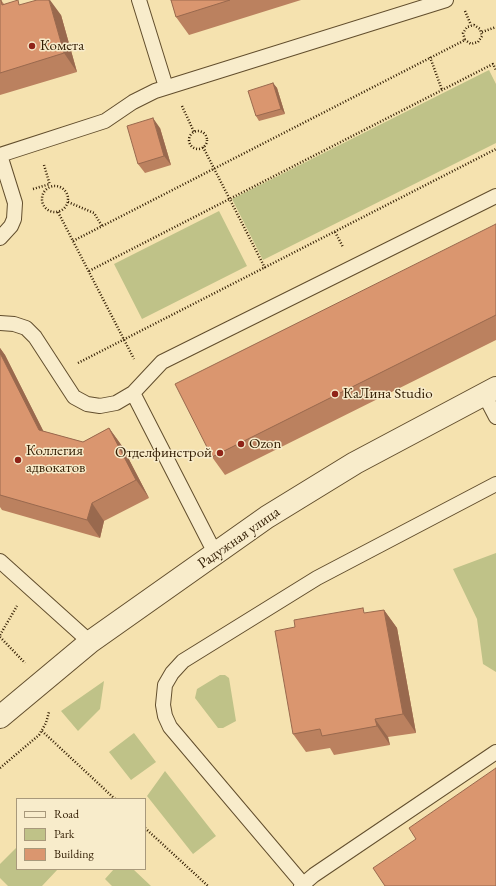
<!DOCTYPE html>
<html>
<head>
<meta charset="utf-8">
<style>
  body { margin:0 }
  #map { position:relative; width:496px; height:886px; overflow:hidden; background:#f5e2af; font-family:"EB Garamond",serif }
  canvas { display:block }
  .legend { position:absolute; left:16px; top:798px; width:130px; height:72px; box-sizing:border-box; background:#f8eccb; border:1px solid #a8997b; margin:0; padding:5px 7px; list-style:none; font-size:12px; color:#311c02 }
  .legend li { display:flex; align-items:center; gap:8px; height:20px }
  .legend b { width:20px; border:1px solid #a8997b }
</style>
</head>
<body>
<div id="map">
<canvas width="496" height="886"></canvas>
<ul class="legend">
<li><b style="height:5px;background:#f8eccb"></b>Road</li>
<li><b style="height:11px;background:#bfc288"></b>Park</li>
<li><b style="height:11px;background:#da966f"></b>Building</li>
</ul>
</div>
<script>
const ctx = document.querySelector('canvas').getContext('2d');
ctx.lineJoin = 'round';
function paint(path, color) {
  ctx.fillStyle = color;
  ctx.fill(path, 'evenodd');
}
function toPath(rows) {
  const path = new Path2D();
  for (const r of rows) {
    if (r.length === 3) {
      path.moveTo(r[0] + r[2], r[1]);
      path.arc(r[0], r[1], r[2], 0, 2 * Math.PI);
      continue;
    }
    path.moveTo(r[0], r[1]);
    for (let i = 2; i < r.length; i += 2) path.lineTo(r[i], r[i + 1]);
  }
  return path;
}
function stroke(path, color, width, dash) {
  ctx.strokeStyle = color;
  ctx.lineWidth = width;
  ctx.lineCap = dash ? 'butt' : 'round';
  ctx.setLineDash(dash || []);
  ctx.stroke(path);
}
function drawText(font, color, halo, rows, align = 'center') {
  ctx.font = font + ' "EB Garamond",serif';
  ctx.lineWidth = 3;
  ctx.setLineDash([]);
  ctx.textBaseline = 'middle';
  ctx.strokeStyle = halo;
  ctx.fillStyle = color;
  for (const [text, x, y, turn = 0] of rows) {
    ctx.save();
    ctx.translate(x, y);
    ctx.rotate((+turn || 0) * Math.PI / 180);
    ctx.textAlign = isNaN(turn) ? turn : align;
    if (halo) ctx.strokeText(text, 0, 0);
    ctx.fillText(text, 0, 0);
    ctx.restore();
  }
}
paint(toPath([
  [489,70,496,84,496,143,263,260,232,199],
  [219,211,247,266,142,319,114,264],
  [496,553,496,672,483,664,477,619,453,569],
  [220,675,225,675,229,678,236,721,223,728,218,728,195,698,197,689],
  [104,681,100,709,78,731,61,711],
  [134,733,156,762,131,780,109,752],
  [165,771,216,836,193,854,147,796],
  [17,847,17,869,58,869,42,886,8,886,0,878,0,864],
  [114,869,133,869,151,886,112,886,105,879]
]), '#bfc288');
const lane = toPath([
  [139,0,166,87],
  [0,155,105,121,133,102,155,91,446,0],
  [0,238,11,226,14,219,15,203,0,155],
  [0,323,14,324,26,328,35,337,74,397,87,404,100,406,116,403,133,393,162,362,496,196],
  [133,393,216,555],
  [484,394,496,417],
  [0,561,90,642],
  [303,884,170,727,165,716,163,705,165,685,172,673,183,661,317,578,496,484],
  [301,886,314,875,496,752]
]);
const street = toPath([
  [0,717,90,642,267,517,355,463,496,388]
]);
stroke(lane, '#624e2d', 16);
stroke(street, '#624e2d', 24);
stroke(toPath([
  [465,11,471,25],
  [482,32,496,27],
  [430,57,442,90],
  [182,106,194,132],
  [198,140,9],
  [203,147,265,268],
  [44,165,50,185],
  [55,199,13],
  [33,189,50,184],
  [68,202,94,213,102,226],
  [58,212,134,359],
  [335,232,343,247],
  [73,241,465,40,463,33,467,27,474,25,480,29,482,36,478,42,471,44,465,40],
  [89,271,487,67,493,64,496,70],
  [78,363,496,149],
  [0,635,17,606],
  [0,637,25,663],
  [42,731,115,799],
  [0,768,39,735,46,723,49,712],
  [145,828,208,886]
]), '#311c02', 2.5, [1, 2]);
stroke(lane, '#f8eccb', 14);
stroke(street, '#f8eccb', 22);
paint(toPath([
  [0,0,1,0,4,4,21,5,61,15,77,72,0,95],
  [171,0,301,0,189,35,176,17],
  [273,83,277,88,285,114,259,121,256,116],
  [160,128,171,165,145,173,138,164],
  [496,224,496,340,225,475,212,457],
  [0,348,5,355,43,431,83,442,109,428,122,446,149,498,104,521,100,538,2,510,0,507],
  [384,610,397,628,416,733,388,737,390,745,334,755,330,748,306,752,293,734,295,627]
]), '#bb815f');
paint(toPath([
  [49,0,50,0,61,15,77,72,64,53],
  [273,83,277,88,285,114,281,109],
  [153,118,160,128,171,165,164,156],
  [0,348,5,355,52,448,39,430,0,353],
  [109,428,122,446,149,498,136,480],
  [92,503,104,521,100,538,87,520],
  [384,610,397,628,416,733,403,714],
  [375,719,388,737,390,745,377,726]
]), '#99694e');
const building = toPath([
  [0,0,1,0,2,5,18,0,19,5,37,0,49,0,64,53,0,73,0,0],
  [171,0,230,0,176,17,171,0],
  [273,83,281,109,256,116,248,91,273,83],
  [153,118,164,156,138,164,127,126,153,118],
  [496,224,496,315,212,457,175,384,496,224],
  [0,353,39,430,83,442,109,428,136,480,92,503,87,520,0,495,0,353],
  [363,608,364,613,384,610,403,714,375,719,377,726,322,736,320,729,293,734,275,631,295,627,294,620,363,608],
  [496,768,496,886,385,886,373,868,416,839,409,828,496,768]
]);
paint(building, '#da966f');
stroke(building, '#99694e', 1);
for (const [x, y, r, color] of [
  [32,46,4,"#8f2418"],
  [335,394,4,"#8f2418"],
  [241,444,4,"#8f2418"],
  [220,453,4,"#8f2418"],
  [18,460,4,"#8f2418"]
]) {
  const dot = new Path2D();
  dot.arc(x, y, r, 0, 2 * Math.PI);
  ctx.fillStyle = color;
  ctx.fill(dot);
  stroke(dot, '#f8eccb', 1.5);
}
drawText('15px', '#311c02', '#f8eccb', [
  ["Комета",40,46],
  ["КаЛина Studio",343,394],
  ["Ozon",249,444],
  ["Коллегия",26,451],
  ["адвокатов",26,468],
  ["Отделфинстрой",212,453,"right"]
], 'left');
drawText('15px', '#311c02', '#f8eccb', [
  ["Радужная улица",239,538,-35]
]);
</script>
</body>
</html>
